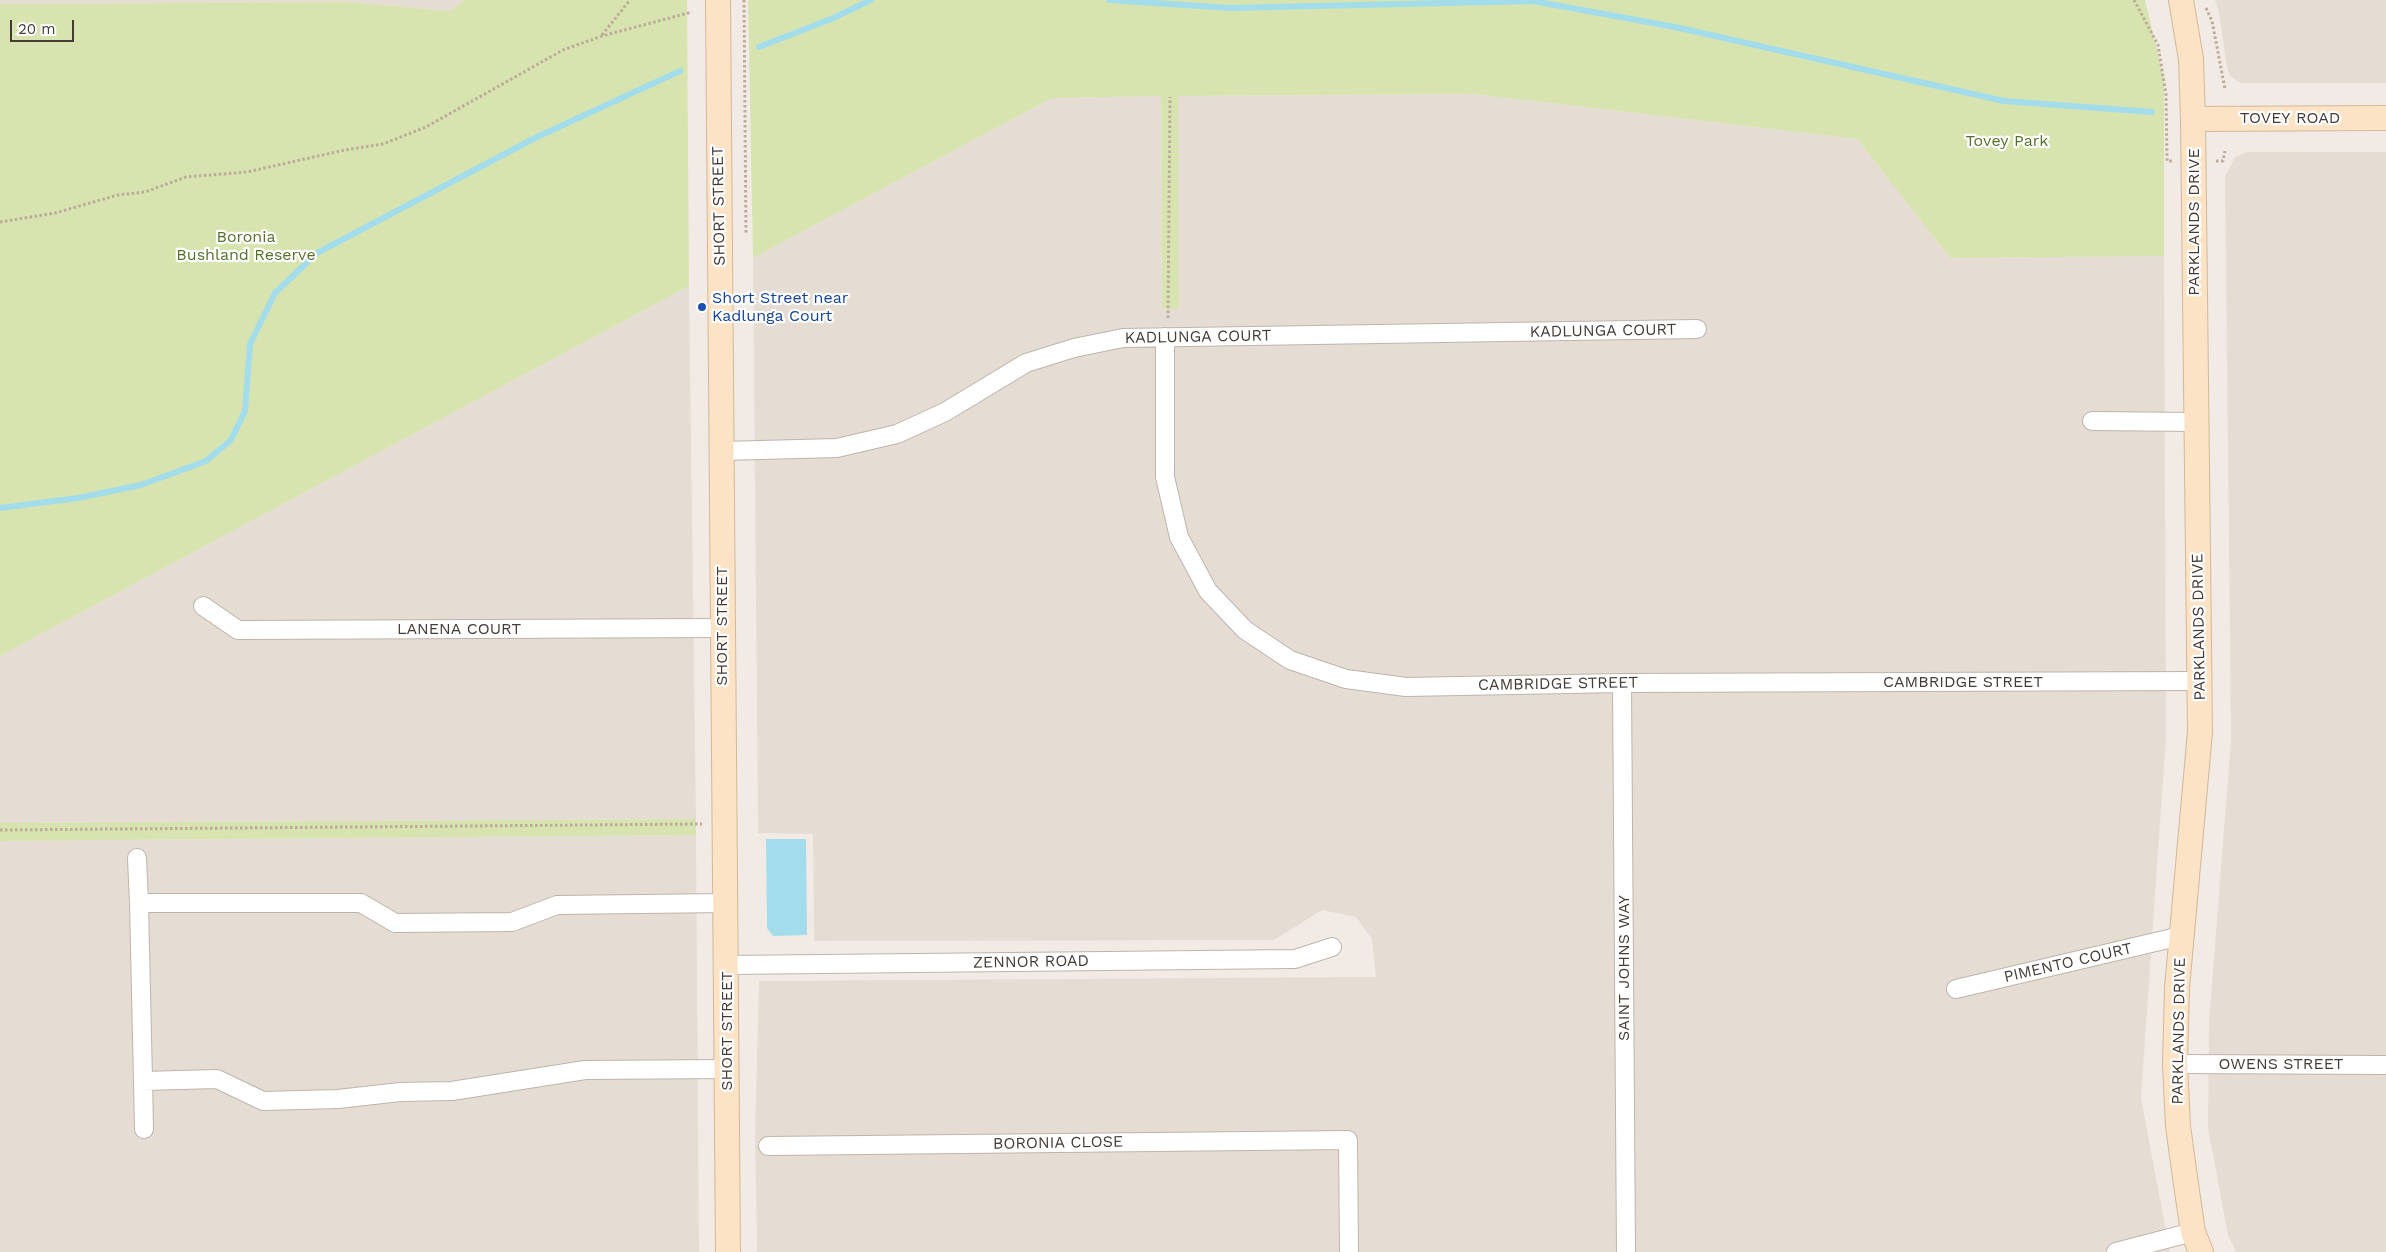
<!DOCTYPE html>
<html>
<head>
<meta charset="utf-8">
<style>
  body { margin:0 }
  #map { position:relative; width:2386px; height:1252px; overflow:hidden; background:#f2ebe5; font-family:"Work Sans",sans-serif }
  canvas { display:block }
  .scale { position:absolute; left:10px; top:20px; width:64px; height:22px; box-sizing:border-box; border:2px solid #443b35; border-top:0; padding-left:6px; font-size:15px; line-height:18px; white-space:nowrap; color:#443b35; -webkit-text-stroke:4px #fff; paint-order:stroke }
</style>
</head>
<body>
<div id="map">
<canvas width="2386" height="1252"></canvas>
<div class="scale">20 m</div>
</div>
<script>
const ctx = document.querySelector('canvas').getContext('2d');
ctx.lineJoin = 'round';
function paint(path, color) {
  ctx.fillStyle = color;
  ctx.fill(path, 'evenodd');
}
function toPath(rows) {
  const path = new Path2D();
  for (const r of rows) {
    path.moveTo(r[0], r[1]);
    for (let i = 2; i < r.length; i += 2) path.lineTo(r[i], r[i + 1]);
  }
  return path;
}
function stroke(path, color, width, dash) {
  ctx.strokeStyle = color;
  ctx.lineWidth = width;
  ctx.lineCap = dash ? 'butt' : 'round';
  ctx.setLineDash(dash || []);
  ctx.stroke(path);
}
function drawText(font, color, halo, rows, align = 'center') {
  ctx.font = font + ' "Work Sans",sans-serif';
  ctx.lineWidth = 4.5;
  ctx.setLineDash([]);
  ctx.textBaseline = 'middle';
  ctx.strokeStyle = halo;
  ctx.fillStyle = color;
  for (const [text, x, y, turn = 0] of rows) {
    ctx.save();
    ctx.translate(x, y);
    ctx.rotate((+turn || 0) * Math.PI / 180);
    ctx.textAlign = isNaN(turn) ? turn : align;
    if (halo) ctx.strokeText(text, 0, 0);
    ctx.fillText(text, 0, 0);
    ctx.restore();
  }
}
paint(toPath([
  [0,0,464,0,451,11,347,2,0,4],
  [2215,0,2386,0,2386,83,2241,83,2231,77,2227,68,2219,12],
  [1473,94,1857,139,1950,258,2164,256,2166,737,2141,1098,2170,1252,757,1252,755,1132,759,981,1376,977,1372,939,1356,917,1322,910,1274,940,814,941,813,834,758,833,753,258,1052,98,1161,96,1162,309,1179,309,1177,96],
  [2248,152,2386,152,2386,1252,2236,1252,2228,1235,2208,1128,2209,1021,2231,740,2225,177,2235,157],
  [689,286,696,819,0,823,0,656],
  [696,835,699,1252,0,1252,0,841]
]), '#e5dcd3');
paint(toPath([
  [464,0,687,0,689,286,0,656,0,4,347,2,451,11],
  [748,0,2145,0,2164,79,2164,256,1950,258,1857,139,1473,94,1178,96,1179,309,1162,309,1161,96,1052,98,753,258],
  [696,819,696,835,0,841,0,823]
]), '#d7e4af');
paint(toPath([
  [766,839,806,839,807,935,773,936,767,928]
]), '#a3ddec');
stroke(toPath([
  [1109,0,1230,8,1533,1,1675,27,2004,101,2152,112],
  [759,47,831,19,871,0],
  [0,508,78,498,141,485,206,461,231,440,245,411,250,344,275,293,317,253,535,138,680,71]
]), '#a3ddec', 6);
const street = toPath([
  [1165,337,1165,477,1179,537,1208,591,1245,630,1290,660,1346,679,1406,687,1622,683,2199,681],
  [2092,421,2196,422],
  [722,451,837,448,897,434,945,412,1026,363,1074,348,1123,338,1697,329],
  [203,606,238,630,722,628],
  [1622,683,1626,1252],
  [137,858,139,903],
  [726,903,557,905,512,922,395,923,361,903,139,903,143,1081,217,1079,263,1101,338,1099,400,1092,452,1091,585,1070,727,1069],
  [727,965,1295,959,1332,947],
  [1956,989,2181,936],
  [2175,1064,2386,1065],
  [143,1081,144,1129],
  [768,1146,1348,1140,1349,1252],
  [2116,1252,2193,1232]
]);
const secondary = toPath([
  [718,0,728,1252],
  [2181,0,2191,59,2193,119,2200,732,2177,988,2175,1064,2178,1126,2185,1177,2193,1232,2201,1252],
  [2193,119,2386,118]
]);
stroke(street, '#bfb4ab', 20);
stroke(secondary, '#d3b799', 26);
stroke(toPath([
  [744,0,746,233],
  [2134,0,2158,45,2166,94,2167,161,2172,161],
  [2206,8,2212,21,2225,89],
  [602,35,630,0],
  [2216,161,2223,161,2225,151],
  [0,222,55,213,118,195,145,192,186,177,247,172,345,150,383,144,426,127,563,50,602,36,692,12],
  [1168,318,1170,97],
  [0,830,702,824]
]), '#beaa9a', 3, [2.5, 2.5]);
stroke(street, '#fff', 18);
stroke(secondary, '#fce3c5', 24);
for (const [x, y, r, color] of [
  [702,307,5,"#1a4fb4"]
]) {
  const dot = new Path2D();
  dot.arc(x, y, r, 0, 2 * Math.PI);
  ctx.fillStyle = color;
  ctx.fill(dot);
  stroke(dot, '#fff', 2);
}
drawText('16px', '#443b35', '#fff', [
  ["TOVEY ROAD",2290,118],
  ["SHORT STREET",719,206,-91],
  ["PARKLANDS DRIVE",2194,222,-90],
  ["KADLUNGA COURT",1603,331,-1],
  ["KADLUNGA COURT",1198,337,-1],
  ["SHORT STREET",722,626,-90],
  ["PARKLANDS DRIVE",2199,627,-91],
  ["LANENA COURT",459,629],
  ["CAMBRIDGE STREET",1963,682],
  ["CAMBRIDGE STREET",1558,684,-1],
  ["ZENNOR ROAD",1031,962,-1],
  ["PIMENTO COURT",2068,963,-13],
  ["SAINT JOHNS WAY",1624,968,-90],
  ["SHORT STREET",727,1031,-90],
  ["PARKLANDS DRIVE",2179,1031,-89],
  ["OWENS STREET",2281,1064],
  ["BORONIA CLOSE",1058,1143,-1]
]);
drawText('16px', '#55722b', '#fff', [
  ["Tovey Park",2007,141],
  ["Boronia",246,237],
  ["Bushland Reserve",246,255]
]);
drawText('16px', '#164399', '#fff', [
  ["Short Street near",712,298],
  ["Kadlunga Court",712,316]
], 'left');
</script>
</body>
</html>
